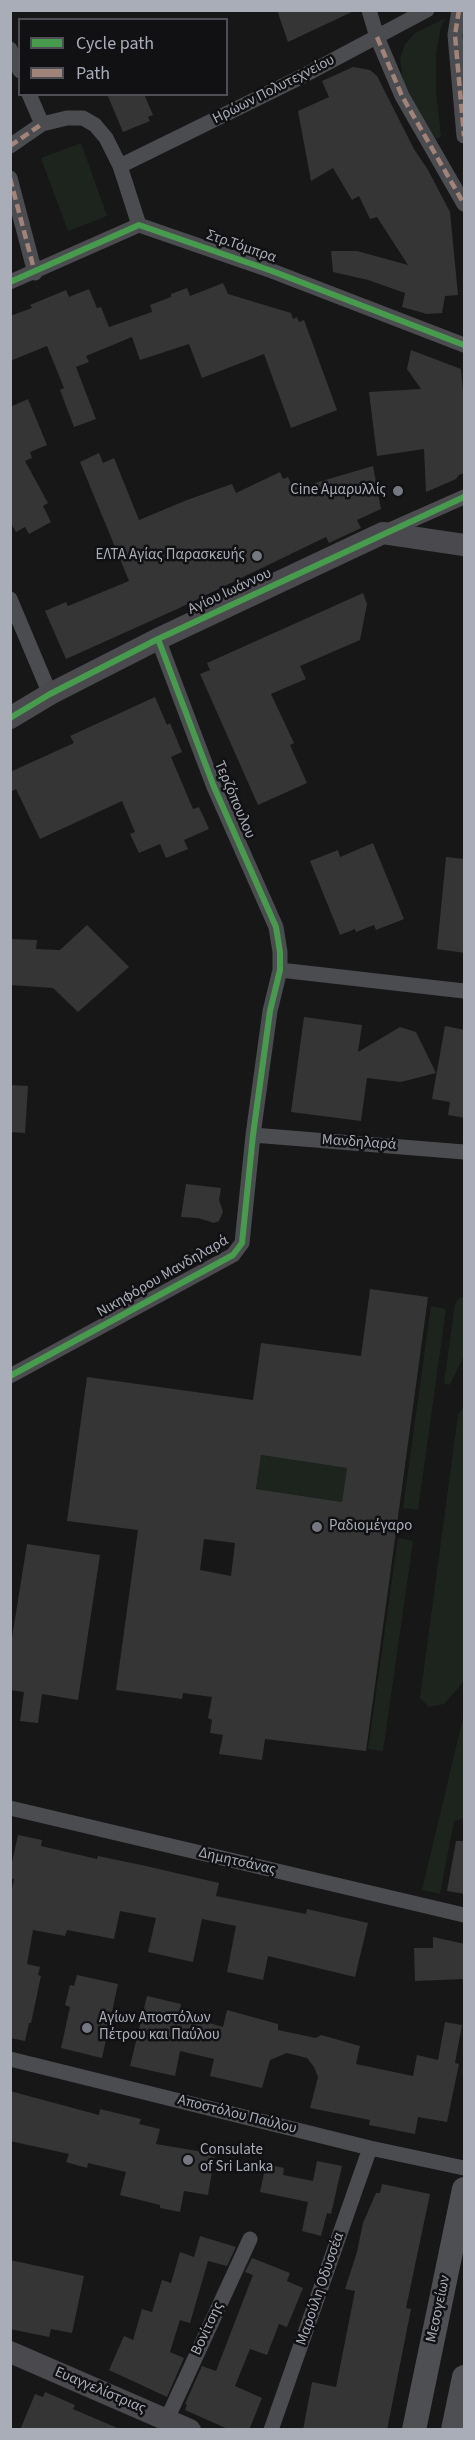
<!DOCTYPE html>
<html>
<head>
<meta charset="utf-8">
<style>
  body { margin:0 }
  #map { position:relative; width:475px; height:2440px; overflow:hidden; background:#171717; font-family:"Source Sans 3",sans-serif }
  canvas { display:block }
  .frame { position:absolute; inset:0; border:12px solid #a8adb8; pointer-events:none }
  .legend { position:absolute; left:18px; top:18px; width:210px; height:78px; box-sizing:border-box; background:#111113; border:2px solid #4d4f55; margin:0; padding:8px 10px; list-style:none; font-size:18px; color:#a8adb8 }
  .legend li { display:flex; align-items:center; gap:12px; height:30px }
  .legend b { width:30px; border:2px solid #4d4f55 }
</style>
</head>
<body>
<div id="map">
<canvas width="475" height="2440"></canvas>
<div class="frame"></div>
<ul class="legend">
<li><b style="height:8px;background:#469c4c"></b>Cycle path</li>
<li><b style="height:8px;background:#a18479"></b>Path</li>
</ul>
</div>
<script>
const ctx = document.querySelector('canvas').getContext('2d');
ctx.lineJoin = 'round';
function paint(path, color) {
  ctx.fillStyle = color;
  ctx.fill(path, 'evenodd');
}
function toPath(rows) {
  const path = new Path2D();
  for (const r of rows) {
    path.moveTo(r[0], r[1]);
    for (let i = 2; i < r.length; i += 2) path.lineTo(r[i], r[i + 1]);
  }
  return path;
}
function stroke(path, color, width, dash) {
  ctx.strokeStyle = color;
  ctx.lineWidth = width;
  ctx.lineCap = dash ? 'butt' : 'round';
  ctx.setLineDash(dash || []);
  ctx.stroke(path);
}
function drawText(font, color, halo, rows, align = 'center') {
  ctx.font = font + ' "Source Sans 3",sans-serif';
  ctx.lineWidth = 5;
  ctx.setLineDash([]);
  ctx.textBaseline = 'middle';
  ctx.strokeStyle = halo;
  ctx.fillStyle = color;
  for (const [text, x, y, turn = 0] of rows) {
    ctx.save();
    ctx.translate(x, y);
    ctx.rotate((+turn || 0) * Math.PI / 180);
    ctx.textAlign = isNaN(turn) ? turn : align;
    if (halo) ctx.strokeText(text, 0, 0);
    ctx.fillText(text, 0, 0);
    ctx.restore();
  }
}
paint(toPath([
  [446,18,441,26,436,54,436,90,441,137,436,139,415,107,403,80,400,59,405,44,415,33],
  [81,143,107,216,68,231,41,158],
  [459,1298,464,1298,464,1355,450,1385,444,1383,455,1304],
  [431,1306,446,1309,418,1510,403,1508],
  [464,1406,464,1681,444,1704,429,1707,420,1698,458,1415],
  [261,1455,347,1468,342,1502,256,1489],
  [398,1538,413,1541,383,1751,368,1749],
  [464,1714,464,1818,454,1821,440,1894,422,1890]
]), '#1d241e');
paint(toPath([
  [277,10,356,10,288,42],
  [353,67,370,70,377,76,414,149,428,170,450,212,458,295,445,296,442,313,427,314,402,307,405,293,368,280,333,272,331,251,357,251,408,265,377,217,370,219,359,196,352,200,333,168,311,181,298,111,329,97,322,81],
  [107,94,144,94,153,115,148,117,150,121,123,132],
  [223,283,228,294,291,313,293,319,297,317,299,322,304,320,337,410,291,428,264,354,202,378,189,344,140,360,132,337,86,356,89,362,76,367,96,419,74,427,60,390,64,388,47,346,10,361,10,316,32,308,30,305,66,290,69,297,89,289,97,308,101,307,109,327,152,312,150,305,171,297,171,294,187,288,190,296],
  [411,350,461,369,465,414,465,473,459,475,456,479,426,492,424,449,377,456,369,392,421,389,407,369],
  [28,399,47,445,30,452,32,458,25,461,48,503,43,506,51,522,29,534,25,527,16,532,10,522,10,407],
  [99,453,103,463,114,458,139,520,187,500,232,484,236,493,280,472,283,479,288,477,291,484,296,482,300,491,315,483,373,466,381,509,357,520,361,528,329,543,326,537,175,610,66,659,45,611,66,602,68,606,129,581,80,462],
  [363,593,367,604,360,640,300,666,306,679,271,694,294,743,290,745,307,783,258,805,200,674,210,670,207,663],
  [155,697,167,725,170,723,182,752,171,757,193,809,199,807,209,829,184,840,188,849,166,858,160,844,139,853,130,834,135,832,122,801,40,839,16,789,10,792,10,772,74,743,70,736],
  [373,843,404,919,376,930,374,925,356,932,355,929,340,935,310,861,338,850,340,857],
  [446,857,465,859,465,953,437,949],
  [87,925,129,967,78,1012,53,988,10,985,10,939,37,940,36,949,60,950],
  [304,1017,362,1025,358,1052,400,1027,416,1032,436,1073,401,1082,367,1078,361,1121,291,1112],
  [445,1026,465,1030,465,1118,448,1115,450,1102,432,1099],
  [10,1085,28,1086,25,1133,10,1132],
  [186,1184,221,1188,219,1200,223,1212,219,1221,214,1223,198,1218,181,1217],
  [370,1289,428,1297,366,1751,265,1739,262,1760,219,1754,223,1735,210,1733,212,1720,208,1718,212,1697,183,1693,182,1699,116,1690,138,1530,67,1521,87,1377,253,1400,261,1343,361,1356],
  [261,1455,347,1468,342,1502,256,1489],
  [204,1539,235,1543,231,1576,200,1570],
  [27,1544,100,1555,78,1700,42,1694,38,1723,20,1721,24,1692,10,1690,10,1650],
  [18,1835,42,1840,41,1846,97,1859,98,1856,146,1866,219,1883,216,1896,306,1914,307,1909,368,1923,355,1977,268,1956,263,1980,227,1972,236,1926,202,1919,193,1962,148,1952,156,1918,120,1911,114,1939,67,1930,65,1936,33,1930,27,1964,40,1967,38,1975,41,1976,31,2023,29,2023,25,2041,10,2038,10,1899,14,1879,10,1878,10,1871],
  [456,1841,465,1841,465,1894,447,1891],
  [433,1937,465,1944,465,1979,415,1981,414,1948,433,1948],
  [77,1975,118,1984,102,2058,61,2048,70,2007,65,2005,70,1985,74,1986],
  [147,1996,181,2004,180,2009,193,2012,192,2018,223,2027,227,2010,278,2024,278,2030,316,2038,321,2035,360,2046,356,2064,413,2076,417,2055,438,2060,445,2022,462,2025,455,2063,459,2064,447,2122,418,2117,415,2134,369,2125,370,2120,310,2108,318,2077,314,2067,307,2058,287,2053,270,2060,262,2088,210,2076,214,2059,180,2051,175,2076,130,2066],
  [10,2091,99,2115,100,2109,141,2119,139,2124,160,2129,156,2144,215,2154,208,2195,184,2191,180,2212,160,2208,160,2205,120,2195,126,2172,88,2163,87,2168,66,2162,69,2154,10,2141],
  [317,2161,342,2166,331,2214,327,2213,321,2236,302,2231,308,2202,260,2192,266,2164,284,2168,283,2175,313,2181],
  [382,2184,430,2194,406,2308,411,2309,387,2430,303,2430,312,2382,336,2387,355,2291,345,2289,357,2252,363,2223,376,2193,380,2193],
  [200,2236,236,2247,227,2266,208,2261,190,2323,180,2320,170,2352,184,2358,167,2397,109,2370,124,2336,133,2340,142,2309,152,2312,162,2280,171,2283,180,2252,194,2257],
  [252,2258,290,2273,287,2281,303,2288,287,2327,279,2324,267,2355,250,2349,235,2386,262,2398,249,2430,230,2430,185,2410,187,2405,185,2404,202,2366,216,2371,253,2275,245,2272],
  [10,2260,84,2276,72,2333,51,2329,49,2337,10,2329],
  [45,2392,75,2405,73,2409,122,2430,20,2430,35,2394,43,2397]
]), '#353536');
stroke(toPath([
  [369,10,377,37,402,96,464,204],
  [459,10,455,35,464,136],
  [10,49,20,71],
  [29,94,42,124,67,118,83,118,95,125,106,138,120,166,139,225],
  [10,146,42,124],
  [120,166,303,76,427,10],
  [10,178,35,273],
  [10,282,139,225,272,271,464,345],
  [385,532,464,497],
  [10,599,50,694],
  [280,970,464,991],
  [253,1135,464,1152],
  [10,1376,233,1255,242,1243,253,1135,270,1011,280,970,280,952,276,927,214,787,158,639],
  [10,1808,464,1915],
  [10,2059,370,2148,464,2168],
  [167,2419,250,2239],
  [271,2430,370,2148]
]), '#4b4c50', 15);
stroke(toPath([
  [10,718,50,694,158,639,383,533,464,545],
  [10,2352,190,2430]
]), '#4a4a4e', 22);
stroke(toPath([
  [414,2430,464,2189],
  [453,2430,464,2377]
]), '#4d4f52', 24);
stroke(toPath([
  [459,10,455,35,464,136],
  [377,37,402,96,464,204],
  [10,146,42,124],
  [10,178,35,273]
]), '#a18479', 4.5, [9, 4.5]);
stroke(toPath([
  [10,282,139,225,272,271,464,345],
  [10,718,50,694,158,639,464,497],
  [10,1376,233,1255,242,1243,253,1135,270,1011,280,970,280,952,276,927,214,787,158,639]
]), '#469c4c', 6);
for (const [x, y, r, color] of [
  [398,491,6,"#757880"],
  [257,556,6,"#757880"],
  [317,1527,6,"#757880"],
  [87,2028,6,"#757880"],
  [188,2160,6,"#757880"]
]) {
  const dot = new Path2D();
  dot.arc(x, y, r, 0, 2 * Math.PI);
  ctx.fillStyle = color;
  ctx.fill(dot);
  stroke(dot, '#111113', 2);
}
drawText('15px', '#a8adb8', '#111113', [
  ["Ηρώων Πολυτεχνείου",274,90,-27],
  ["Στρ.Τόμπρα",241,247,19],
  ["Αγίου Ιωάννου",230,592,-25],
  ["Τερζόπουλου",234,800,67],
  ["Μανδηλαρά",359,1143,4],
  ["Νικηφόρου Μανδηλαρά",163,1277,-30],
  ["Δημητσάνας",237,1862,13],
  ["Αποστόλου Παύλου",237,2115,14],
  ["Μαρούλη Οδυσσέα",321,2289,-71],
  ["Μεσογείων",439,2309,-78],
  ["Βονίτσης",208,2329,-65],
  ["Ευαγγελίστριας",100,2391,23]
]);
drawText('15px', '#a8adb8', '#111113', [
  ["Cine Αμαρυλλίς",386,491,"right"],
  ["ΕΛΤΑ Αγίας Παρασκευής",245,556,"right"],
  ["Ραδιομέγαρο",329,1527],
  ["Αγίων Αποστόλων",99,2019],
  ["Πέτρου και Παύλου",99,2036],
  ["Consulate",200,2151],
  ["of Sri Lanka",200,2168]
], 'left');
</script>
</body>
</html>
